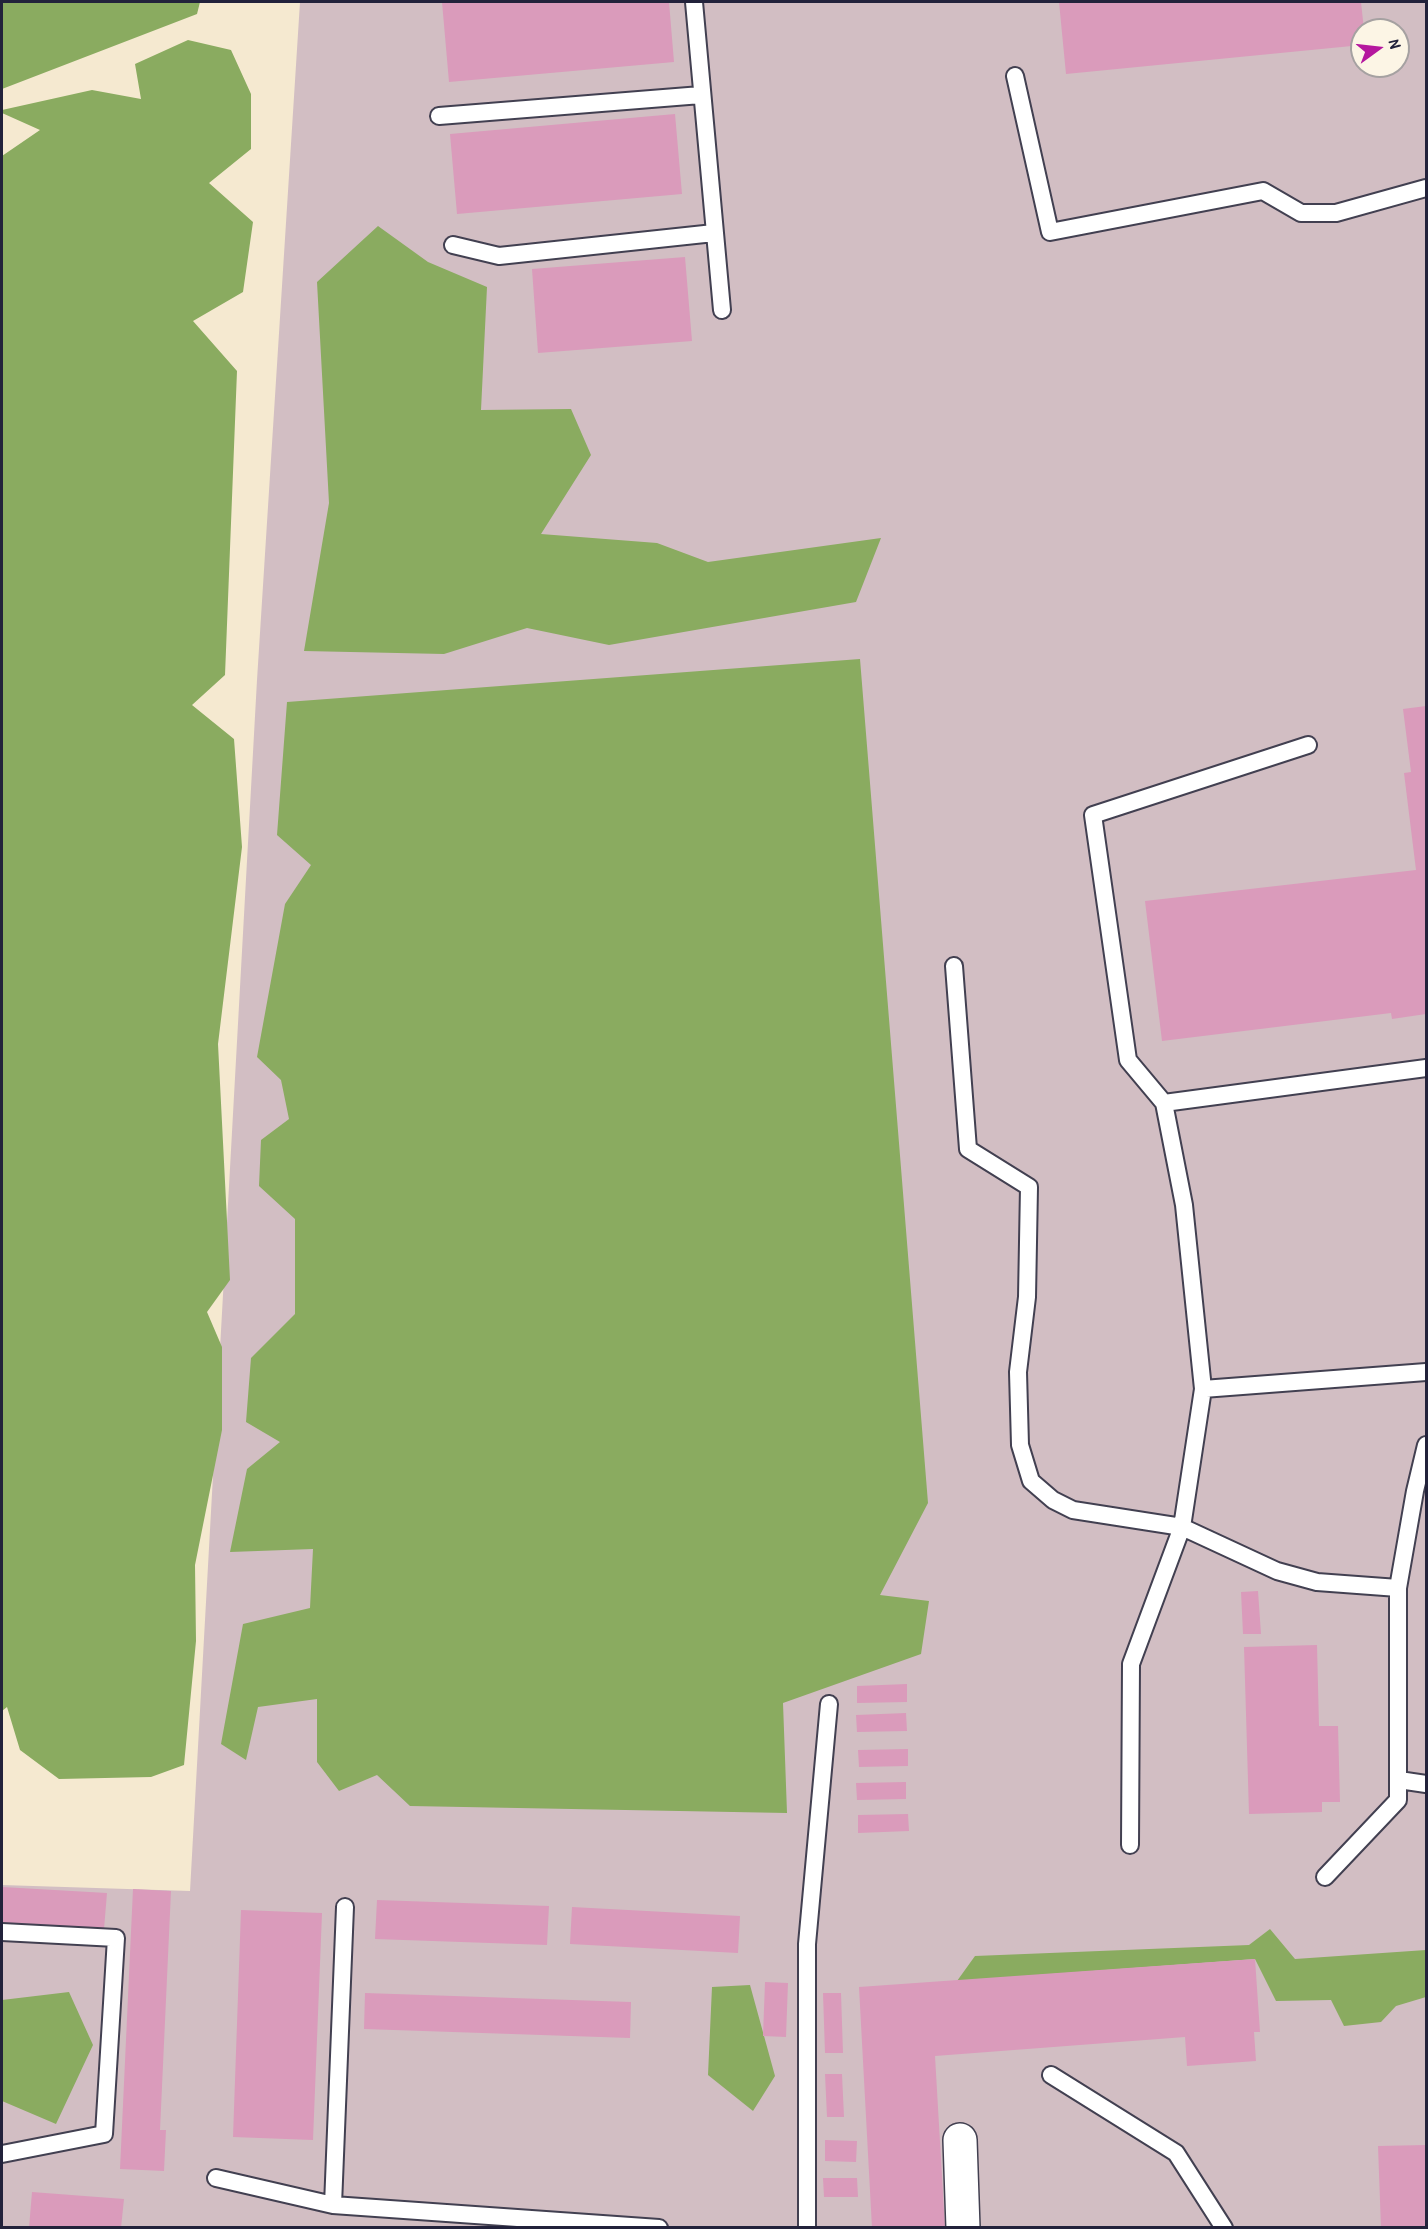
<!DOCTYPE html>
<html>
<head>
<meta charset="utf-8">
<style>
  body { margin:0 }
  #map { position:relative; width:1428px; height:2229px; overflow:hidden; background:#f5e9d0; font-family:"Patrick Hand",sans-serif }
  canvas { display:block }
  .frame { position:absolute; inset:0; border:3px solid #22223b; pointer-events:none }
  .north { position:absolute; left:1350px; top:18px; width:60px; height:60px; box-sizing:border-box; background:#fcf5e5; border:2px solid #a5a1a1; border-radius:50%; rotate:75deg; font-size:16px; font-weight:700; line-height:24px; text-align:center; color:#22223b }
  .north::after { content:''; display:block; margin:auto; width:21px; height:27px; background:#b5179e; clip-path:polygon(50% 0,100% 100%,50% 72%,0 100%) }
</style>
</head>
<body>
<div id="map">
<canvas width="1428" height="2229"></canvas>
<div class="frame"></div>
<div class="north">N</div>
</div>
<script>
const ctx = document.querySelector('canvas').getContext('2d');
ctx.lineJoin = 'round';
function paint(path, color) {
  ctx.fillStyle = color;
  ctx.fill(path, 'evenodd');
}
function toPath(rows) {
  const path = new Path2D();
  for (const r of rows) {
    path.moveTo(r[0], r[1]);
    for (let i = 2; i < r.length; i += 2) path.lineTo(r[i], r[i + 1]);
  }
  return path;
}
function stroke(path, color, width, dash) {
  ctx.strokeStyle = color;
  ctx.lineWidth = width;
  ctx.lineCap = dash ? 'butt' : 'round';
  ctx.setLineDash(dash || []);
  ctx.stroke(path);
}
paint(toPath([
  [300,2,1426,2,1426,2227,2,2228,2,1885,190,1891,257,680],
  [1362,30,1398,30,1398,66,1362,66]
]), '#d2bec3');
paint(toPath([
  [2,2,200,2,197,14,2,89],
  [188,40,231,50,251,94,251,149,209,183,253,222,243,292,193,321,237,371,225,675,192,705,234,739,242,847,218,1044,230,1280,207,1312,222,1347,222,1430,195,1565,196,1641,184,1765,151,1777,59,1779,20,1750,7,1707,2,1711,2,156,40,130,2,113,2,110,92,90,141,99,135,64],
  [378,226,428,262,487,287,481,410,571,409,591,455,541,534,657,543,708,562,881,538,856,602,609,645,527,628,444,654,304,651,329,503,317,282],
  [860,659,928,1503,880,1595,929,1601,921,1654,783,1703,787,1813,410,1806,377,1775,339,1791,317,1762,317,1699,258,1707,246,1760,221,1744,243,1624,310,1608,313,1549,230,1552,247,1469,280,1442,246,1422,251,1358,295,1314,295,1219,259,1186,261,1140,289,1119,281,1080,257,1057,285,904,311,865,277,835,287,702],
  [1270,1929,1295,1959,1426,1950,1426,1997,1396,2006,1381,2022,1344,2026,1331,2000,1276,2001,1255,1959,957,1981,975,1956,1249,1945],
  [750,1985,775,2076,753,2111,708,2075,712,1987],
  [69,1992,93,2045,56,2124,2,2101,2,2000]
]), '#8aab60');
paint(toPath([
  [442,2,669,2,674,62,449,82],
  [1059,2,1361,2,1364,30,1362,45,1066,74],
  [675,114,682,194,457,214,450,134],
  [685,257,692,341,538,353,532,269],
  [1426,706,1426,1014,1392,1019,1391,1013,1162,1041,1145,901,1416,870,1404,773,1411,772,1403,709],
  [1258,1591,1261,1634,1243,1634,1241,1592],
  [1317,1645,1319,1726,1338,1726,1340,1802,1322,1802,1322,1812,1249,1814,1244,1647],
  [907,1684,907,1702,857,1703,857,1686],
  [906,1713,907,1731,857,1732,856,1715],
  [908,1749,908,1766,859,1767,858,1750],
  [906,1782,906,1799,857,1800,856,1783],
  [908,1814,909,1831,858,1833,858,1815],
  [2,1887,107,1893,104,1929,2,1923],
  [133,1889,171,1891,160,2130,166,2130,164,2171,120,2169],
  [377,1900,549,1906,547,1945,375,1939],
  [572,1907,740,1916,738,1953,570,1944],
  [241,1910,322,1913,313,2140,233,2137],
  [1255,1959,1260,2032,1254,2032,1256,2061,1187,2066,1185,2037,935,2056,945,2228,872,2228,859,1987],
  [765,1982,788,1983,786,2037,763,2036],
  [365,1993,631,2002,630,2038,364,2029],
  [823,1993,841,1993,843,2053,825,2053],
  [825,2074,842,2074,844,2117,827,2117],
  [825,2140,857,2141,856,2162,825,2161],
  [1426,2145,1426,2228,1381,2228,1378,2146],
  [823,2178,857,2178,858,2197,824,2197],
  [32,2192,124,2199,121,2228,29,2228]
]), '#da9bbb');
const service = toPath([
  [694,2,722,310],
  [1015,76,1050,232,1263,191,1301,213,1336,213,1426,188],
  [439,116,701,95],
  [453,245,499,256,714,233],
  [954,966,968,1149,1029,1187,1027,1297,1018,1372,1020,1445,1031,1481,1053,1500,1073,1510,1182,1527,1277,1571,1317,1582,1398,1588,1398,1800,1325,1877],
  [1164,1103,1426,1068],
  [1203,1389,1426,1372],
  [1398,1588,1415,1491,1426,1445],
  [1399,1780,1426,1784],
  [1130,1845,1131,1664,1182,1527,1203,1389,1184,1205,1164,1103,1128,1060,1093,815,1308,745],
  [2,1932,116,1938,104,2134,2,2154],
  [1051,2075,1176,2153,1224,2228],
  [216,2178,333,2205,659,2228],
  [333,2205,345,1907],
  [807,2228,807,1944,829,1704]
]);
const minor = toPath([
  [960,2140,963,2228]
]);
stroke(service, '#424051', 20);
stroke(minor, '#424051', 36);
stroke(service, '#fff', 16);
stroke(minor, '#fff', 33);
</script>
</body>
</html>
